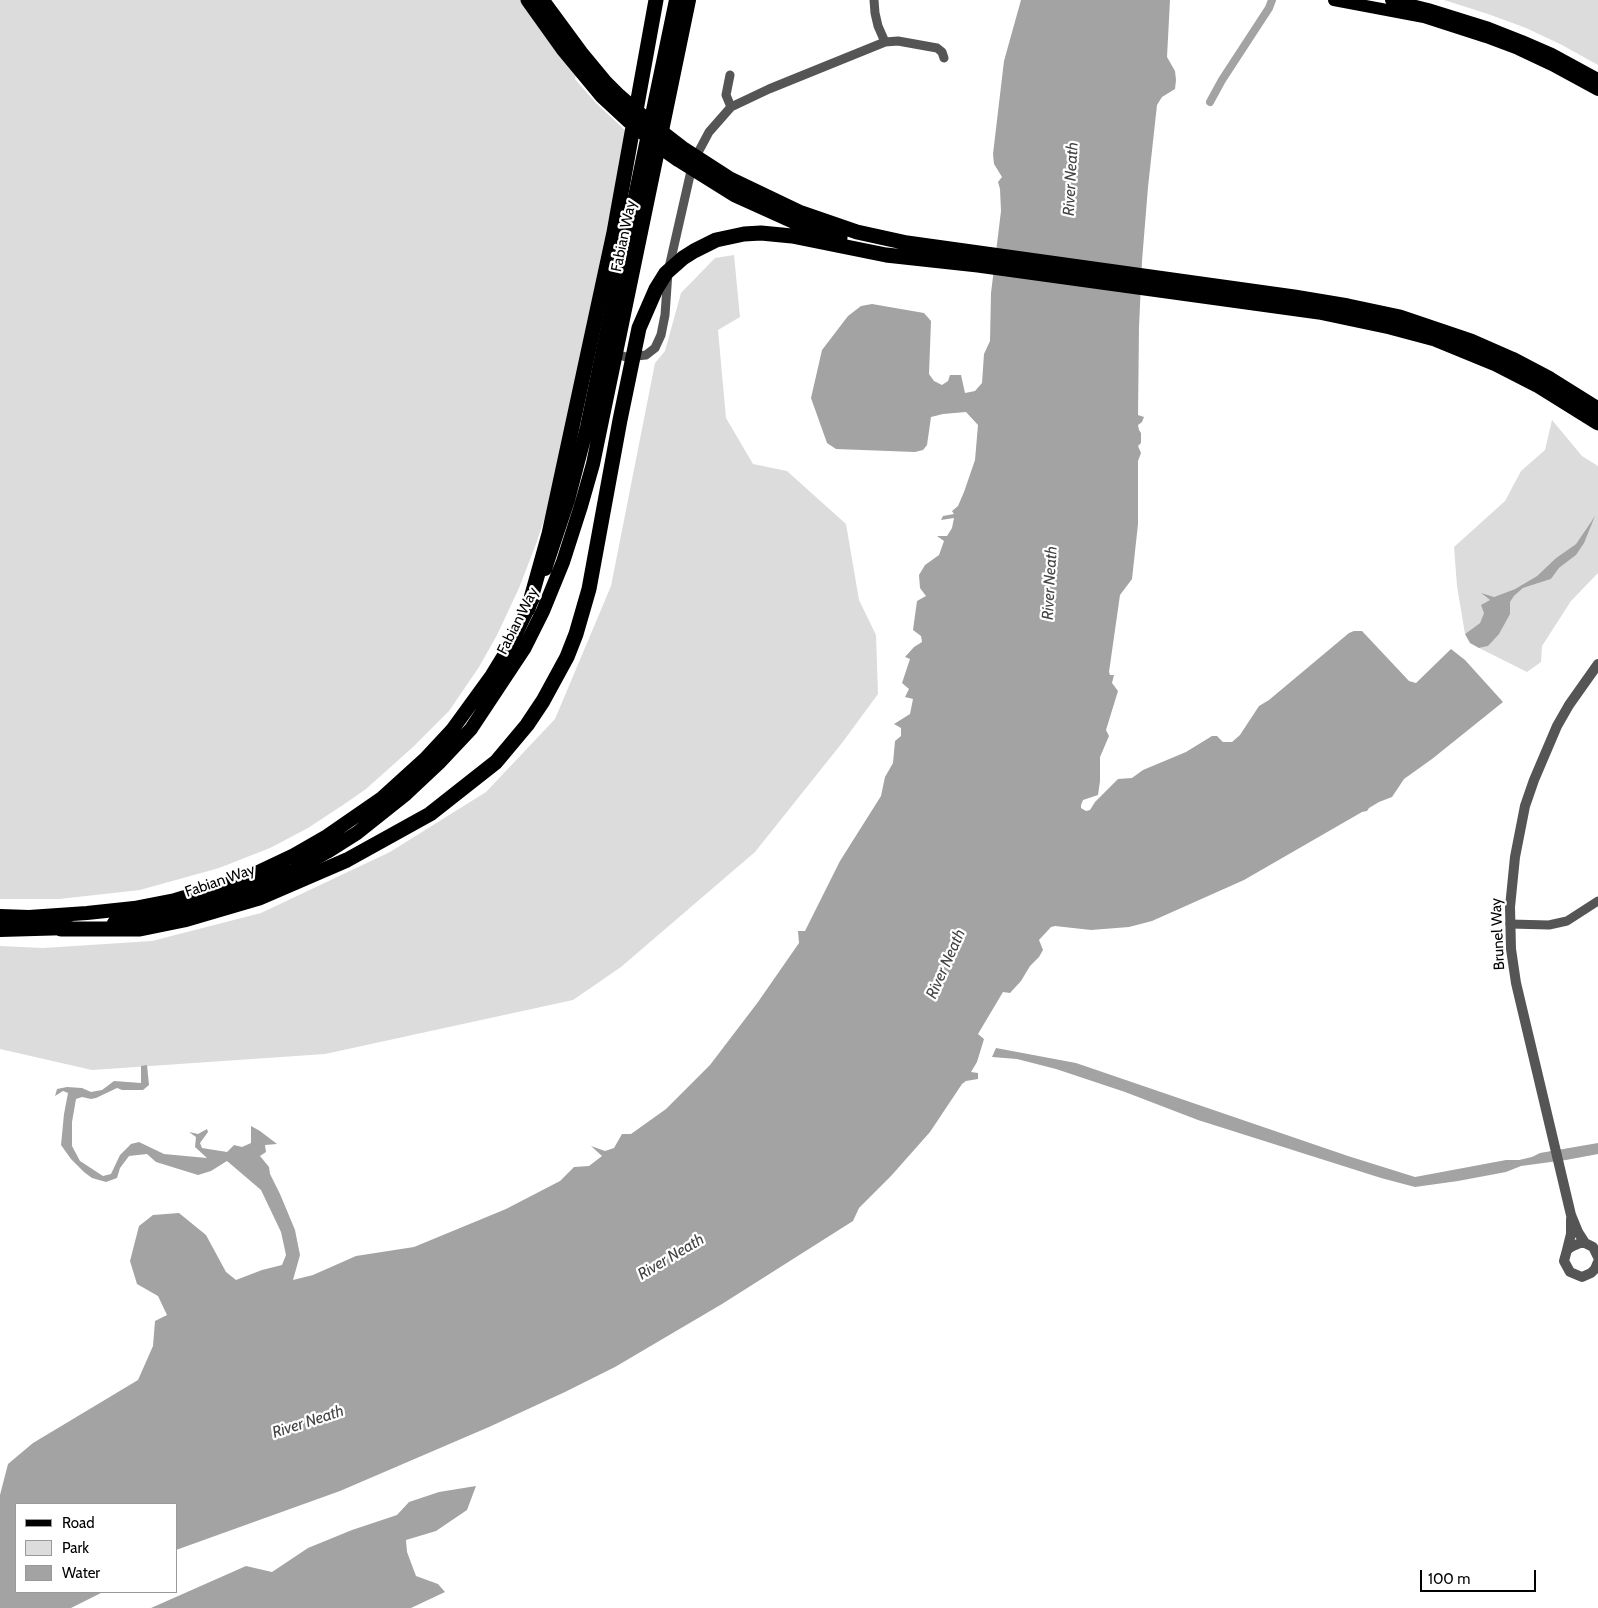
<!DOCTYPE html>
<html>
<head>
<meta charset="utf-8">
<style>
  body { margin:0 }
  #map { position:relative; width:1598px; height:1608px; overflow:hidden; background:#fff; font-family:Cabin,sans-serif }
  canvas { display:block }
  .legend { position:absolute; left:15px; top:1503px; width:162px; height:90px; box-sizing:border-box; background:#fff; border:1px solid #999; margin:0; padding:6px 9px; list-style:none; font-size:15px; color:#000 }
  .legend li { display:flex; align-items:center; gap:10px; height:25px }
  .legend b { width:25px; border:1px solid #999 }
  .scale { position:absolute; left:1420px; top:1570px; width:116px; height:22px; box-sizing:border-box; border:2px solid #000; border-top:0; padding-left:6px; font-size:15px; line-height:18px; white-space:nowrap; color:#000; -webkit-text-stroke:4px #fff; paint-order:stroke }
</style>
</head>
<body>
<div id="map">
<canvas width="1598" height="1608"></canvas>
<ul class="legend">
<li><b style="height:6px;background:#000"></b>Road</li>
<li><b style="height:14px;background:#dcdcdc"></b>Park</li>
<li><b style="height:14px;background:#a3a3a3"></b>Water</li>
</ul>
<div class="scale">100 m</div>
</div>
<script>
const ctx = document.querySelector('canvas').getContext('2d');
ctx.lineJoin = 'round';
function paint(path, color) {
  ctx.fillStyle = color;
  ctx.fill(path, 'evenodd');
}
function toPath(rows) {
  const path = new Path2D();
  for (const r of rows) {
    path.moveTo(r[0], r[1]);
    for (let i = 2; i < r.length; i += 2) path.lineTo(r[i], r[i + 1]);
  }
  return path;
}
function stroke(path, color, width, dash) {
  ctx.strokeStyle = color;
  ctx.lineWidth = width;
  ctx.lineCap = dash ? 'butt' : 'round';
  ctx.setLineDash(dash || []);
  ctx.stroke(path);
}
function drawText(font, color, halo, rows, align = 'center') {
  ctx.font = font + ' Cabin,sans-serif';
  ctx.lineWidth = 4.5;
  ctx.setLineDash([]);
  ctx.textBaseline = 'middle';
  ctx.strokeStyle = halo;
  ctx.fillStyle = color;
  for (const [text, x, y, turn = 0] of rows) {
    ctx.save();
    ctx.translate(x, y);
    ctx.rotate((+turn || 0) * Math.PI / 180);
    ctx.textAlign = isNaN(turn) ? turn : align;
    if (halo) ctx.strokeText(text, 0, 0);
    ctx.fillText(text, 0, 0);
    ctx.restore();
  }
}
paint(toPath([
  [0,0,521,0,576,74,575,79,596,103,627,132,549,505,536,544,519,588,497,635,479,667,449,711,413,747,366,789,343,805,308,828,270,848,219,868,140,890,59,899,0,899],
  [1444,0,1598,0,1598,65,1562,45,1526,28,1488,14],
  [734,255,740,317,718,330,726,418,753,464,787,471,846,524,859,600,876,635,878,694,842,743,755,852,621,967,573,1000,325,1054,92,1070,0,1049,0,946,43,948,152,941,261,913,390,852,486,792,555,719,611,586,655,363,665,351,681,293,715,258],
  [1552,420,1582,456,1598,466,1598,573,1571,601,1542,646,1541,662,1527,672,1479,648,1488,646,1510,609,1510,602,1514,596,1523,588,1551,579,1559,568,1576,555,1593,519,1576,544,1556,558,1537,576,1515,589,1494,597,1483,595,1490,600,1480,623,1465,634,1457,586,1454,547,1505,501,1521,471,1545,450]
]), '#dcdcdc');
paint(toPath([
  [1021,0,1170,0,1167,57,1175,71,1176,80,1175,89,1162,97,1157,105,1148,187,1142,261,1139,327,1138,415,1144,417,1142,422,1138,425,1139,430,1141,433,1141,443,1138,446,1141,453,1138,461,1138,524,1132,579,1120,595,1109,672,1110,675,1114,675,1112,683,1118,691,1106,730,1109,736,1100,757,1100,781,1098,795,1083,800,1081,805,1081,808,1086,811,1090,810,1095,802,1118,779,1132,778,1143,770,1186,752,1212,736,1217,736,1223,742,1232,742,1240,735,1259,706,1269,700,1349,633,1354,631,1362,631,1409,681,1416,683,1451,649,1465,660,1503,702,1432,759,1404,779,1392,797,1379,802,1369,808,1367,811,1362,812,1244,880,1152,921,1129,927,1091,930,1055,926,1051,927,1039,940,1043,950,1039,957,1030,966,1021,981,1010,993,1003,992,978,1034,984,1039,977,1062,971,1072,978,1073,978,1079,966,1081,962,1084,930,1132,891,1176,859,1208,853,1221,722,1304,615,1367,565,1392,489,1427,340,1491,176,1550,176,1504,16,1504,16,1592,103,1592,71,1608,0,1608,0,1495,8,1464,33,1443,138,1380,153,1346,155,1321,167,1315,158,1296,137,1284,130,1261,139,1226,153,1215,179,1213,206,1235,226,1272,236,1280,262,1270,282,1265,286,1255,281,1232,261,1190,227,1161,211,1171,198,1175,156,1162,147,1154,129,1156,120,1168,117,1178,106,1182,92,1178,84,1172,71,1159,61,1145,64,1114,68,1093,63,1091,55,1096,57,1089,67,1087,82,1088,91,1092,102,1090,114,1081,141,1083,141,1066,147,1065,149,1085,143,1090,122,1090,117,1088,96,1098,91,1099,82,1097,76,1099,72,1122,72,1146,80,1161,103,1176,111,1174,120,1155,131,1144,139,1142,164,1154,207,1158,195,1147,196,1137,189,1132,198,1134,207,1129,208,1132,200,1143,202,1148,227,1152,234,1145,242,1147,251,1143,251,1126,260,1131,277,1144,265,1145,266,1152,260,1156,269,1167,270,1174,280,1194,295,1230,300,1255,293,1280,313,1275,356,1256,414,1247,506,1209,560,1181,574,1167,589,1166,602,1156,591,1146,605,1151,614,1148,622,1134,631,1134,666,1109,710,1065,758,1002,799,943,798,931,805,931,840,861,881,796,885,777,893,763,895,741,901,736,901,728,894,724,910,714,913,699,905,697,909,689,902,683,910,659,905,657,914,647,922,642,921,636,913,630,917,601,926,596,920,588,919,575,925,565,939,555,944,541,937,536,947,536,952,528,954,518,941,520,943,516,954,514,952,511,958,506,964,492,975,460,978,425,966,412,943,414,931,417,927,445,923,450,915,452,836,449,827,443,811,398,822,350,848,316,861,306,872,304,924,313,931,321,929,374,934,381,942,385,948,381,950,375,961,375,965,393,975,391,982,383,984,354,990,341,991,293,1001,211,1000,189,998,182,1002,177,994,164,993,154,1004,61],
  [1595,516,1584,543,1576,555,1559,568,1551,579,1523,588,1514,596,1510,602,1510,614,1499,634,1488,646,1479,648,1470,643,1465,634,1480,623,1484,613,1481,605,1490,600,1481,593,1494,597,1515,589,1537,576,1556,558,1576,544],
  [996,1048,1076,1063,1348,1156,1415,1177,1506,1160,1519,1160,1532,1157,1540,1153,1598,1143,1598,1154,1566,1160,1521,1166,1506,1172,1458,1181,1415,1187,1381,1178,1198,1120,1125,1092,1056,1069,1017,1059,992,1057],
  [476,1486,467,1510,436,1531,406,1540,407,1552,416,1576,438,1584,445,1592,411,1608,151,1608,246,1566,272,1572,308,1548,352,1530,397,1515,409,1502,439,1492]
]), '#a3a3a3');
stroke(toPath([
  [1210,102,1222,80,1269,8,1272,0]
]), '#a3a3a3', 8);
stroke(toPath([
  [874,0,875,13,878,26,885,42],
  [730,75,726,95,731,107],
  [616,354,626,357,646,355,655,348,661,335,665,315,668,272,693,162,709,132,731,107,769,89,885,42,898,41,937,48,942,52,944,58],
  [1510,924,1549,925,1567,921,1598,901]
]), '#555', 9);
stroke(toPath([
  [1585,1243,1578,1232,1571,1215,1516,983,1511,949,1510,907,1515,857,1525,806,1534,780,1557,726,1569,705,1598,664],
  [1567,1250,1571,1234,1571,1219],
  [1598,1257,1593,1247,1585,1243,1580,1243,1571,1247,1567,1250,1564,1261,1570,1272,1582,1277,1591,1273,1595,1269,1598,1262]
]), '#555', 10);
stroke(toPath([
  [1334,0,1424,17,1486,37,1518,49,1552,65,1598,90],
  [1391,0,1428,9,1489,28,1522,41,1552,54,1598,79]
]), '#000', 12);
stroke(toPath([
  [545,569,568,500,587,427,676,0],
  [0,916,29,917,87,913,134,908,175,900,225,885,256,873,294,855,327,836,382,798,425,759,452,730,492,675,511,644,533,598],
  [114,923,138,921,186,911,231,897,293,871,327,852,357,833,406,794,439,763,471,729,524,649,543,611,563,562,581,506,593,464,689,0],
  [0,930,70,928]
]), '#000', 14);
stroke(toPath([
  [528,0,563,49,602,96,629,121,662,148,679,160,735,195,797,223,840,238],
  [542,0,581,53,605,82,619,96,651,124,682,148,730,179,799,212,857,232,907,243,1294,297,1348,306,1400,317,1471,341,1512,359,1550,379,1598,409],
  [978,265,1319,312,1390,327,1435,339,1496,364,1537,385,1598,423],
  [528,609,549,534,614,232,656,0],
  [61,929,140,929,184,920,259,898,347,860,430,814,496,762,527,725,543,701,567,657,576,634,589,589,620,420,639,328,656,289,666,273,683,258,694,251,716,240,744,234,761,233,792,236,886,255,987,266]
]), '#000', 15);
drawText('15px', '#000', '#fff', [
  ["Fabian Way",624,236,-78],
  ["Fabian Way",518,621,-63],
  ["Fabian Way",220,881,-19],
  ["Brunel Way",1498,934,-93]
]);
drawText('italic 16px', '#444', '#fff', [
  ["River Neath",1071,179,-87],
  ["River Neath",1050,583,-87],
  ["River Neath",946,964,-66],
  ["River Neath",671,1257,-31],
  ["River Neath",308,1422,-18]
]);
</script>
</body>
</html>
